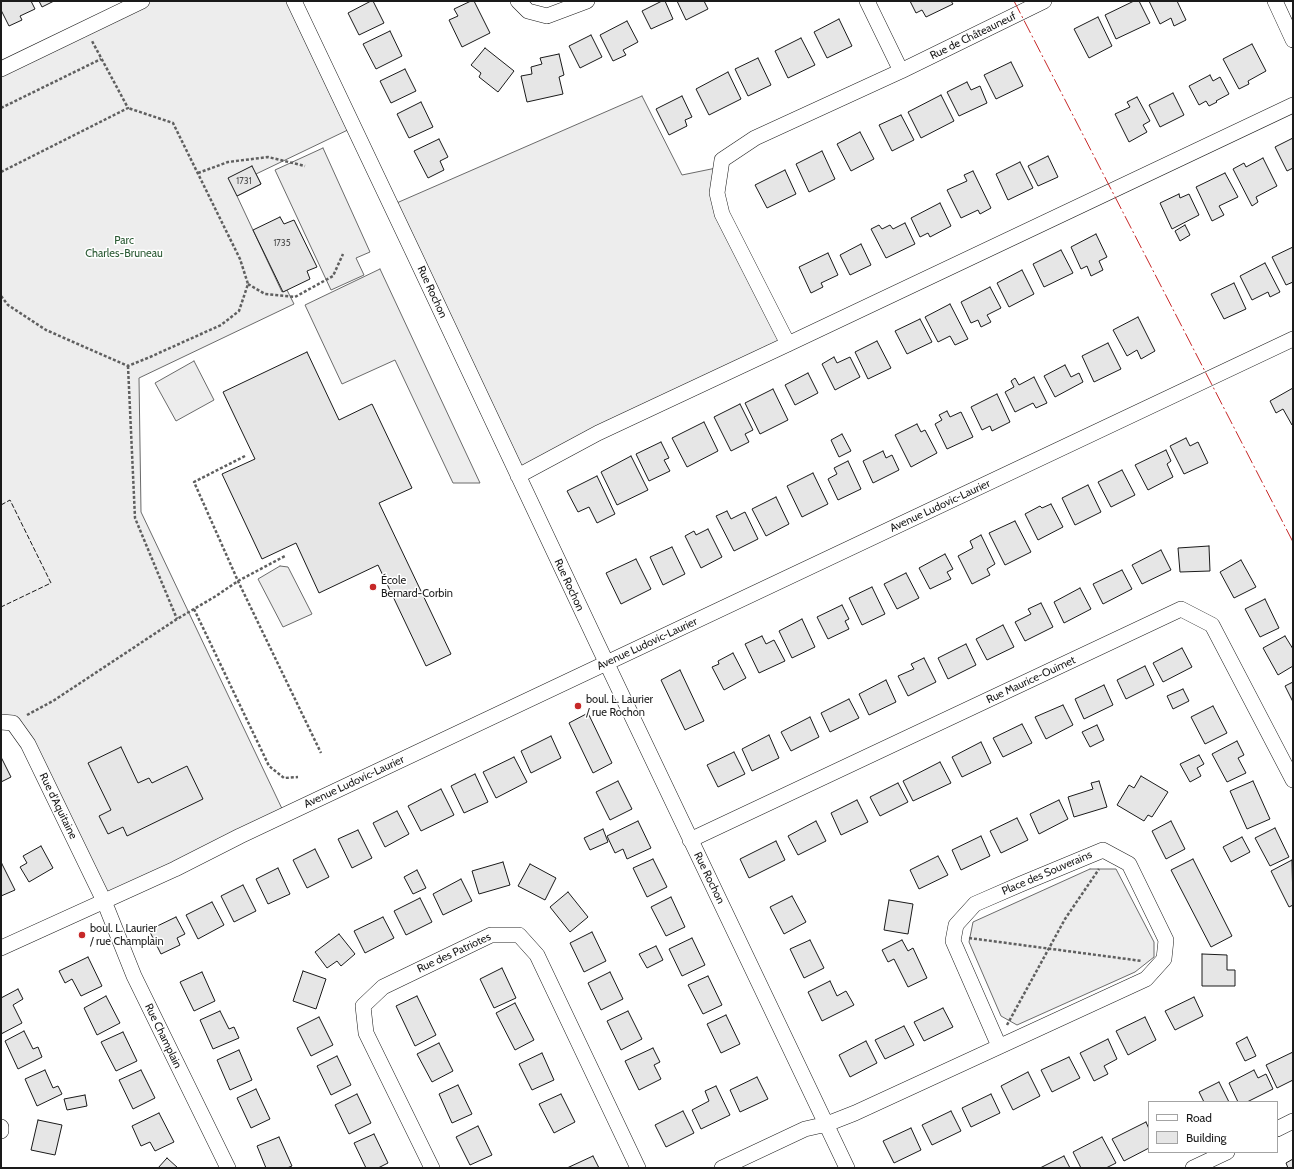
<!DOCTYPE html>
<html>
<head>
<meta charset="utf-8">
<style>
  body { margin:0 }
  #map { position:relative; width:1294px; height:1169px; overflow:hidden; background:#fff; font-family:Cabin,sans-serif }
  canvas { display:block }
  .frame { position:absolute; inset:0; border:2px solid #1a1a1a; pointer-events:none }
  .legend { position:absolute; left:1148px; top:1101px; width:130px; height:52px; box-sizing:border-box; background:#fff; border:1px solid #a3a3a3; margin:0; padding:5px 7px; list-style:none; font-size:12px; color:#1a1a1a }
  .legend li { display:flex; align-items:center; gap:8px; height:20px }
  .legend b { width:20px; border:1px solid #a3a3a3 }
</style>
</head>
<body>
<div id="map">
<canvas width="1294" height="1169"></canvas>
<div class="frame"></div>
<ul class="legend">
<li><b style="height:5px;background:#fff"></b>Road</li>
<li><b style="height:11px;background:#e6e6e6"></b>Building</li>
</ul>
</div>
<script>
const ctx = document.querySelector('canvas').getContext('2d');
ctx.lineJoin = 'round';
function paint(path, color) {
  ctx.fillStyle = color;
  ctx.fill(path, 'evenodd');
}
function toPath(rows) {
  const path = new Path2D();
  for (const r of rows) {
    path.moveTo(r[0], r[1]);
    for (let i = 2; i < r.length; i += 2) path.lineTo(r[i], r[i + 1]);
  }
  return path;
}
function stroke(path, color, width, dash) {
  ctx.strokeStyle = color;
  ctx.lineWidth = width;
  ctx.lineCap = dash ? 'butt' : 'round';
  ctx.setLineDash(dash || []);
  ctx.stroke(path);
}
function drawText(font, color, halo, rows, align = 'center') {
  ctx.font = font + ' Cabin,sans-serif';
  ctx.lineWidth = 3;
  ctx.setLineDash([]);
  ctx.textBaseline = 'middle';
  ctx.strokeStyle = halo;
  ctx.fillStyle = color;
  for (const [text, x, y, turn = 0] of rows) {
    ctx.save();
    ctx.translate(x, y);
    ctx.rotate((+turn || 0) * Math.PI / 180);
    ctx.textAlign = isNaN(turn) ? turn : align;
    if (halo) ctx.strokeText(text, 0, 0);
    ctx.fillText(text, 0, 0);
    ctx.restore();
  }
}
const built = toPath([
  [142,1,294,1,354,127,256,174,261,184,237,196,282,292,287,290,294,304,139,378,141,512,285,815,104,901,28,744,1,722,1,69,142,1],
  [642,96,682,175,721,167,717,191,786,341,516,474,392,205,642,96],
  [323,148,370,252,356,258,364,275,331,290,275,170,323,148],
  [380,269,480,483,453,483,395,360,342,384,305,305,380,269],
  [194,361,214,400,176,421,155,383,194,361],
  [280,566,288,567,312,614,283,627,258,579,280,566],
  [1090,869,1116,869,1154,942,1154,957,1135,972,1017,1025,1001,1016,969,942,973,922,1090,869]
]);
paint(built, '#ededed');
stroke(built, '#6a6a6a', 1);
const building = toPath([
  [1,1,31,1,35,9,20,16,22,20,9,26,1,10,1,1],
  [39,1,54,1,42,7,39,1],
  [371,1,373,1,384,23,359,35,348,13,371,1],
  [471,1,474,1,490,33,462,47,449,20,458,16,454,9,471,1],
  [662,1,665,1,673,19,651,29,642,11,662,1],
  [677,1,704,1,708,9,686,20,677,1],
  [910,1,951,1,953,4,926,17,922,10,916,13,910,1],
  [1134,1,1139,1,1150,23,1116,39,1105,15,1134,1],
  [1149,1,1177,1,1186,20,1174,26,1171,18,1160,24,1149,1],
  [1098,17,1112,46,1089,58,1074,29,1098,17],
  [839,19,852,46,827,58,814,32,839,19],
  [627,21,638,42,623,50,626,55,613,61,600,35,627,21],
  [390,31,402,56,376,69,363,44,390,31],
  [591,35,602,57,580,68,569,46,591,35],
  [801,38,815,65,788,78,775,51,801,38],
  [1252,44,1266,71,1248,81,1249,84,1239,89,1223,59,1252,44],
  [485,48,514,71,498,92,479,77,481,73,471,65,485,48],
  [559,54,564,75,559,77,563,94,527,102,521,76,532,74,531,67,542,64,540,58,559,54],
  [758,58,771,85,748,96,735,69,758,58],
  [1011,62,1023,86,996,99,984,75,1011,62],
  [405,69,416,91,391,103,380,81,405,69],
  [728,72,741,99,709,115,696,89,728,72],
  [1210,75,1213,81,1220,77,1229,94,1216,101,1217,102,1209,106,1206,101,1199,105,1189,86,1210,75],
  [967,82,971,90,980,86,987,103,959,116,947,92,967,82],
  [1173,93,1184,115,1160,127,1149,105,1173,93],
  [941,95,954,121,921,138,908,112,941,95],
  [682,96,692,117,685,120,687,126,669,135,656,109,682,96],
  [1137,97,1150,121,1143,125,1147,132,1129,142,1115,114,1130,107,1127,102,1137,97],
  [421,102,433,127,409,138,397,114,421,102],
  [901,115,914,140,892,151,879,125,901,115],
  [860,132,874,159,851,171,837,144,860,132],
  [1293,138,1293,168,1287,171,1275,147,1293,138],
  [439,139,448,157,440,161,444,170,428,178,414,151,439,139],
  [822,151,835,179,809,192,796,164,822,151],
  [1048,156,1058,177,1038,186,1028,166,1048,156],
  [1263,158,1277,186,1256,197,1258,202,1252,206,1233,169,1244,163,1246,167,1263,158],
  [1020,162,1033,188,1008,200,996,174,1020,162],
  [252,166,261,184,237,196,228,178,252,166],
  [785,170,796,194,767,208,755,185,785,170],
  [973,171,991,208,980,214,978,210,961,218,947,190,967,181,964,175,973,171],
  [1225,173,1238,197,1219,206,1224,215,1212,221,1196,187,1225,173],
  [1179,194,1180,198,1189,194,1199,215,1172,229,1160,203,1179,194],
  [940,203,951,226,930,237,928,233,920,237,911,218,940,203],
  [280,217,284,224,294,220,317,267,307,271,310,279,283,292,253,230,280,217],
  [905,223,915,244,886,258,871,229,879,225,882,229,890,225,893,229,905,223],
  [1185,225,1190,235,1180,241,1175,231,1185,225],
  [1096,234,1107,257,1099,261,1103,270,1091,276,1087,266,1081,269,1071,247,1096,234],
  [861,244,871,265,850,275,840,255,861,244],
  [1293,247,1293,282,1286,285,1272,257,1293,247],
  [1061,250,1073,273,1044,287,1033,264,1061,250],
  [828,253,838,275,821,283,823,287,811,293,799,267,828,253],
  [1265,263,1280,292,1270,297,1268,292,1252,300,1240,276,1265,263],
  [1022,270,1034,294,1009,307,997,283,1022,270],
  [1234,283,1246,309,1224,319,1211,294,1234,283],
  [990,287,1001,308,987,315,991,322,981,327,978,320,971,323,961,302,990,287],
  [950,304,968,339,955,345,950,336,938,342,925,317,950,304],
  [1138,317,1155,351,1141,359,1137,350,1127,356,1113,330,1138,317],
  [920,319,932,342,907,354,895,331,920,319],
  [877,341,891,368,868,379,855,352,877,341],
  [1108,343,1121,369,1094,382,1082,356,1108,343],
  [307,352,339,420,372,404,412,488,379,503,451,654,426,666,378,565,319,593,296,543,262,559,222,474,255,459,223,392,307,352],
  [834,357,837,363,850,357,860,377,835,390,822,364,834,357],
  [1065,365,1071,377,1079,373,1083,382,1055,397,1044,376,1065,365],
  [808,373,818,393,795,405,785,385,808,373],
  [1034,377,1047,403,1036,408,1033,403,1015,412,1005,392,1014,387,1011,381,1015,378,1019,385,1034,377],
  [1293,388,1293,424,1292,425,1283,409,1276,413,1270,401,1293,388],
  [773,389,788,420,760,434,745,403,773,389],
  [997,394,1010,422,992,431,990,426,982,430,971,407,997,394],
  [740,404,753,430,745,434,749,442,731,451,714,417,740,404],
  [947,411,950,417,961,412,973,437,947,449,935,424,942,420,939,415,947,411],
  [704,422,718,451,687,467,672,438,704,422],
  [917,424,921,432,925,430,937,453,911,467,895,435,917,424],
  [842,434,851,451,839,457,831,440,842,434],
  [1186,438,1190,446,1198,442,1208,463,1184,474,1170,446,1186,438],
  [661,442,669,458,664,460,670,471,649,481,636,454,661,442],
  [1166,450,1171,461,1167,464,1173,477,1148,490,1135,465,1166,450],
  [883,451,886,458,892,455,899,470,873,483,863,461,883,451],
  [631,456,648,490,617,505,601,472,631,456],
  [848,461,861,489,838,500,828,479,837,474,834,468,848,461],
  [1122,470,1135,495,1111,507,1098,482,1122,470],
  [813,473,828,504,802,517,787,486,813,473],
  [597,476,615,514,597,523,589,507,578,512,567,491,597,476],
  [1088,485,1101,512,1075,525,1062,498,1088,485],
  [776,497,789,524,766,536,752,509,776,497],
  [1051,504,1063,527,1038,540,1025,514,1040,506,1042,508,1051,504],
  [727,511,731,519,745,512,758,539,734,551,716,516,727,511],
  [1015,521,1031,552,1005,565,989,533,1015,521],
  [708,529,722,557,701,568,685,536,694,531,696,535,708,529],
  [981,535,995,564,987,569,990,575,972,584,958,556,973,548,970,541,981,535],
  [1209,546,1210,571,1180,572,1178,548,1209,546],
  [672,547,685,574,663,585,650,557,672,547],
  [1161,550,1171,570,1142,584,1132,565,1161,550],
  [945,554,953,569,947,572,951,579,930,589,919,568,945,554],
  [636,559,651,589,621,604,606,573,636,559],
  [1241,560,1256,587,1234,598,1220,572,1241,560],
  [1122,570,1132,589,1103,604,1093,584,1122,570],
  [906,573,919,598,897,609,884,584,906,573],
  [872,587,885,614,862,625,849,598,872,587],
  [1080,588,1091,609,1064,623,1054,602,1080,588],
  [1265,599,1279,628,1260,637,1245,609,1265,599],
  [1041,603,1053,627,1025,641,1015,622,1031,614,1028,609,1041,603],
  [842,605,849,619,845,621,849,629,828,639,817,617,842,605],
  [802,619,815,647,792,658,779,631,802,619],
  [1003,625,1014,647,987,660,976,639,1003,625],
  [762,636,766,644,774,640,785,661,759,673,745,644,762,636],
  [1285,636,1293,649,1293,666,1278,675,1263,648,1285,636],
  [966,644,976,665,948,679,938,658,966,644],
  [1182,648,1192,667,1163,682,1153,663,1182,648],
  [733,653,746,678,724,690,712,667,719,664,718,661,733,653],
  [924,658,936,682,908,696,898,676,914,669,911,664,924,658],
  [1145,666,1154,685,1126,699,1117,680,1145,666],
  [680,670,704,721,685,730,661,680,680,670],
  [886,680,896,702,869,715,859,694,886,680],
  [1293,682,1293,702,1285,686,1293,682],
  [1104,685,1113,705,1084,719,1075,699,1104,685],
  [1183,689,1189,701,1173,709,1167,696,1183,689],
  [849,699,859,718,830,732,821,713,849,699],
  [1063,705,1073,725,1046,739,1035,717,1063,705],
  [1213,706,1227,733,1205,744,1191,717,1213,706],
  [588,713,612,763,593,773,569,723,588,713],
  [810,717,819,737,791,751,781,732,810,717],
  [1022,724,1032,743,1003,757,993,738,1022,724],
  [1097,725,1104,740,1090,747,1082,732,1097,725],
  [769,735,779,758,752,771,742,749,769,735],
  [551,736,561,758,531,773,521,751,551,736],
  [1237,741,1244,755,1238,758,1246,773,1227,782,1212,754,1237,741],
  [981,742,991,763,962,777,952,757,981,742],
  [121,747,138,783,149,778,152,783,187,766,203,799,127,836,123,827,108,834,99,816,111,810,88,763,121,747],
  [734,752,745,774,718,787,707,765,734,752],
  [1199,755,1204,764,1197,768,1201,776,1190,782,1180,764,1199,755],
  [1,757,11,777,1,782,1,757],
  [514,757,527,782,496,798,483,772,514,757],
  [940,762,951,783,913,801,903,781,940,762],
  [475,774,488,802,464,813,451,786,475,774],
  [1141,776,1168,792,1152,817,1148,815,1144,821,1117,805,1129,785,1134,788,1141,776],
  [618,781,632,809,610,820,596,792,618,781],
  [1099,781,1107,807,1074,817,1068,797,1093,789,1091,783,1099,781],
  [1253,781,1270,819,1247,829,1230,791,1253,781],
  [898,783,908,802,880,816,870,797,898,783],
  [441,789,454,815,421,831,408,806,441,789],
  [857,800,868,822,841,835,831,813,857,800],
  [1059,800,1068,819,1039,834,1030,814,1059,800],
  [397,811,409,834,385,847,373,823,397,811],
  [1017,818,1028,840,1001,853,990,831,1017,818],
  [638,821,651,848,627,859,623,849,615,853,607,836,638,821],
  [816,821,826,841,798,855,788,836,816,821],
  [1171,821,1185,849,1166,859,1152,831,1171,821],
  [1275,828,1289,857,1270,866,1255,838,1275,828],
  [603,829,608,842,590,850,584,838,603,829],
  [358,830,372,858,352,868,338,839,358,830],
  [981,836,990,856,961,870,952,850,981,836],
  [1242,837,1250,852,1231,862,1223,847,1242,837],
  [776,841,785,860,749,878,740,859,776,841],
  [41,846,53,868,29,882,20,867,27,863,23,856,41,846],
  [315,849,329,877,307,888,293,860,315,849],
  [938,856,948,875,919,889,910,870,938,856],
  [653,859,667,887,647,897,633,868,653,859],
  [1193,859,1232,936,1211,947,1171,870,1193,859],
  [1292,860,1293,905,1289,907,1271,871,1292,860],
  [503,862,510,885,479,894,472,871,503,862],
  [2,864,15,890,1,896,1,865,2,864],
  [530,864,556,878,545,900,518,886,530,864],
  [278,868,290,894,268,904,256,879,278,868],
  [417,870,426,888,413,894,404,877,417,870],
  [461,879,472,901,443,915,433,894,461,879],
  [243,885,256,911,234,922,221,896,243,885],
  [568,892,588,917,570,932,550,907,568,892],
  [792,896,806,922,784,934,770,907,792,896],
  [671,897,685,927,666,936,651,907,671,897],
  [420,898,432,922,406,935,394,911,420,898],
  [889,900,913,904,908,934,884,930,889,900],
  [212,902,224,925,198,939,186,915,212,902],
  [176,917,185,934,177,938,180,945,161,954,149,930,176,917],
  [383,917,394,938,365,953,354,931,383,917],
  [592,932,606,961,584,972,570,943,592,932],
  [339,934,355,954,341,966,337,961,327,968,315,952,339,934],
  [692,938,705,965,682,976,669,949,692,938],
  [810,940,824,968,804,978,790,949,810,940],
  [902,940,908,951,913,948,927,978,908,987,894,959,888,962,882,950,902,940],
  [656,946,663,960,647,968,639,954,656,946],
  [1202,954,1227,955,1227,970,1235,970,1235,986,1202,986,1202,954],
  [88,957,102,986,81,996,72,979,65,983,59,971,88,957],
  [502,968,516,998,494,1008,480,979,502,968],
  [303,971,326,979,316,1009,293,1001,303,971],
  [202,972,215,1001,194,1011,180,982,202,972],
  [610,972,623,999,601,1010,588,983,610,972],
  [708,976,722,1005,703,1014,688,985,708,976],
  [830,981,837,996,846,991,854,1005,822,1021,808,992,830,981],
  [18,989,23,999,13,1005,22,1023,1,1034,1,998,18,989],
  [106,996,120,1023,97,1035,84,1008,106,996],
  [417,996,436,1035,415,1046,396,1006,417,996],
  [1194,997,1203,1016,1175,1030,1165,1011,1194,997],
  [515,1003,534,1040,515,1050,496,1013,515,1003],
  [943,1008,953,1027,924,1041,914,1022,943,1008],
  [220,1011,229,1029,234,1027,239,1038,213,1049,200,1020,220,1011],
  [628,1011,642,1039,621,1050,607,1021,628,1011],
  [726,1015,740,1044,721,1053,707,1024,726,1015],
  [319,1017,333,1045,311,1056,297,1028,319,1017],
  [1145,1017,1156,1040,1128,1055,1116,1031,1145,1017],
  [904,1026,914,1045,885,1059,875,1040,904,1026],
  [24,1031,33,1049,38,1047,42,1057,18,1069,5,1041,24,1031],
  [123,1032,137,1061,116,1071,101,1042,123,1032],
  [1247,1037,1256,1056,1245,1061,1236,1043,1247,1037],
  [1108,1039,1117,1059,1104,1066,1108,1074,1094,1081,1080,1053,1108,1039],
  [866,1041,877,1063,850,1077,839,1055,866,1041],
  [439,1043,453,1071,432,1082,417,1054,439,1043],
  [653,1048,660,1062,654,1065,661,1079,639,1090,625,1061,653,1048],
  [239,1050,252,1080,230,1090,217,1060,239,1050],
  [1293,1052,1293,1080,1277,1088,1266,1065,1293,1052],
  [542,1053,554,1080,532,1090,519,1064,542,1053],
  [337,1056,351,1085,331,1095,317,1066,337,1056],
  [1069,1057,1080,1078,1052,1092,1041,1070,1069,1057],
  [45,1070,53,1088,58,1086,62,1094,37,1106,25,1079,45,1070],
  [141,1070,155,1098,133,1109,119,1080,141,1070],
  [1254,1070,1258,1078,1266,1074,1273,1089,1247,1102,1238,1102,1229,1083,1254,1070],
  [1028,1072,1040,1096,1013,1110,1001,1086,1028,1072],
  [757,1077,768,1099,740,1112,730,1090,757,1077],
  [1219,1082,1229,1102,1204,1102,1199,1092,1219,1082],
  [458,1085,472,1114,452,1123,439,1094,458,1085],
  [716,1086,730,1115,701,1129,692,1110,709,1101,705,1091,716,1086],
  [256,1089,270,1119,251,1128,237,1098,256,1089],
  [357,1094,371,1123,349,1134,335,1105,357,1094],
  [561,1094,575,1122,554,1133,539,1104,561,1094],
  [991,1094,1000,1113,971,1127,962,1108,991,1094],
  [85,1095,87,1106,67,1110,64,1099,85,1095],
  [683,1111,694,1133,666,1147,655,1125,683,1111],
  [951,1111,961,1131,932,1145,922,1125,951,1111],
  [159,1113,174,1142,155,1151,150,1142,141,1146,132,1126,159,1113],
  [38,1120,62,1125,55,1155,31,1150,38,1120],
  [1146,1122,1149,1129,1149,1148,1124,1161,1112,1139,1146,1122],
  [478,1126,492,1155,470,1165,456,1137,478,1126],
  [911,1128,921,1150,894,1163,883,1141,911,1128],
  [374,1134,388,1163,378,1168,366,1168,354,1143,374,1134],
  [279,1137,292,1166,287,1168,266,1168,257,1146,279,1137],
  [1102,1137,1116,1163,1106,1168,1081,1168,1073,1152,1102,1137],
  [593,1156,599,1168,567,1168,593,1156],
  [1064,1156,1070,1168,1040,1168,1064,1156],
  [167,1158,178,1168,158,1168,167,1158],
  [1293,1159,1293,1168,1288,1168,1286,1163,1293,1159]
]);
paint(building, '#e6e6e6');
stroke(building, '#1a1a1a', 1);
const street = toPath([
  [294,1,413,252,598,645,847,1168],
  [518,1,528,11,547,16,587,1],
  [867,1,901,71],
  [1275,1,1293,40],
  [1,69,142,1],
  [788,344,722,214,717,193,722,160,755,138,901,71,1044,1],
  [518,476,598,433,788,344,1293,105],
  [1,722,13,723,28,744,104,901,134,976,228,1168],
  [690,840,1181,609,1212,625,1293,780],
  [1,948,175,869,240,836,1293,339],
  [1,1127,1,1131],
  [1277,1129,1293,1121],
  [432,1168,366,1033,363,1006,383,987,491,935,519,935,537,955,638,1168],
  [722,1168,805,1129,827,1124,855,1113,1146,979,1164,959,1166,940,1129,864,1103,850,1021,884,975,904,956,925,953,941,999,1046],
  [1193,1168,1227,1152]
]);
stroke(street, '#1a1a1a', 16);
stroke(toPath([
  [1,108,101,59],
  [1,172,128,108,92,41],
  [198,173,228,162,268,157,305,166],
  [248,284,265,294,295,297,333,276,343,254],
  [1,296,8,305,46,330,128,366,150,357,221,325,239,311,248,284,240,259,173,123,128,108],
  [128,366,135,518,177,619],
  [245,456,194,482,238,581,321,753],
  [194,609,269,766,284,778,298,777],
  [27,715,53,701,177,619,216,596,238,581,285,556],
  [969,938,1142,961],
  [1007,1025,1065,919,1099,869]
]), '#5f5f5f', 2.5, [3, 2]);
stroke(street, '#fff', 15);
stroke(toPath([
  [1,505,10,500,51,583,1,607]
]), '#1a1a1a', 1, [5, 2]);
stroke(toPath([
  [1014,1,1293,542]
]), '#c62828', 1, [14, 3, 2, 3]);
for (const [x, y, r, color] of [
  [373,587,4,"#c62828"],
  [578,706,4,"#c62828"],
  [82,935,4,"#c62828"]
]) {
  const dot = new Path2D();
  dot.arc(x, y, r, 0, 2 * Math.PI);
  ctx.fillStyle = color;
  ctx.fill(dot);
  stroke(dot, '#fff', 1.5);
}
drawText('9px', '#4d4d4d', null, [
  ["1731",244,181],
  ["1735",282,243]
]);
drawText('11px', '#1a1a1a', '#fff', [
  ["Rue de Châteauneuf",973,36,-26],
  ["Rue Rochon",432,292,65],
  ["Avenue Ludovic-Laurier",940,506,-25],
  ["Rue Rochon",569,585,65],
  ["Avenue Ludovic-Laurier",647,644,-25],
  ["Rue Maurice-Ouimet",1031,680,-25],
  ["Avenue Ludovic-Laurier",354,782,-25],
  ["Rue d'Aquitaine",58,806,64],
  ["Place des Souverains",1047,873,-23],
  ["Rue Rochon",709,878,64],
  ["Rue des Patriotes",454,953,-25],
  ["Rue Champlain",163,1036,64]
]);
drawText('11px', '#2b5a34', '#fff', [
  ["Parc",124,241],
  ["Charles-Bruneau",124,254]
]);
drawText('11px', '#1a1a1a', '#fff', [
  ["École",381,581],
  ["Bernard-Corbin",381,594],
  ["boul. L. Laurier",586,700],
  ["/ rue Rochon",586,713],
  ["boul. L. Laurier",90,929],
  ["/ rue Champlain",90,942]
], 'left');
</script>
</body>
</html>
